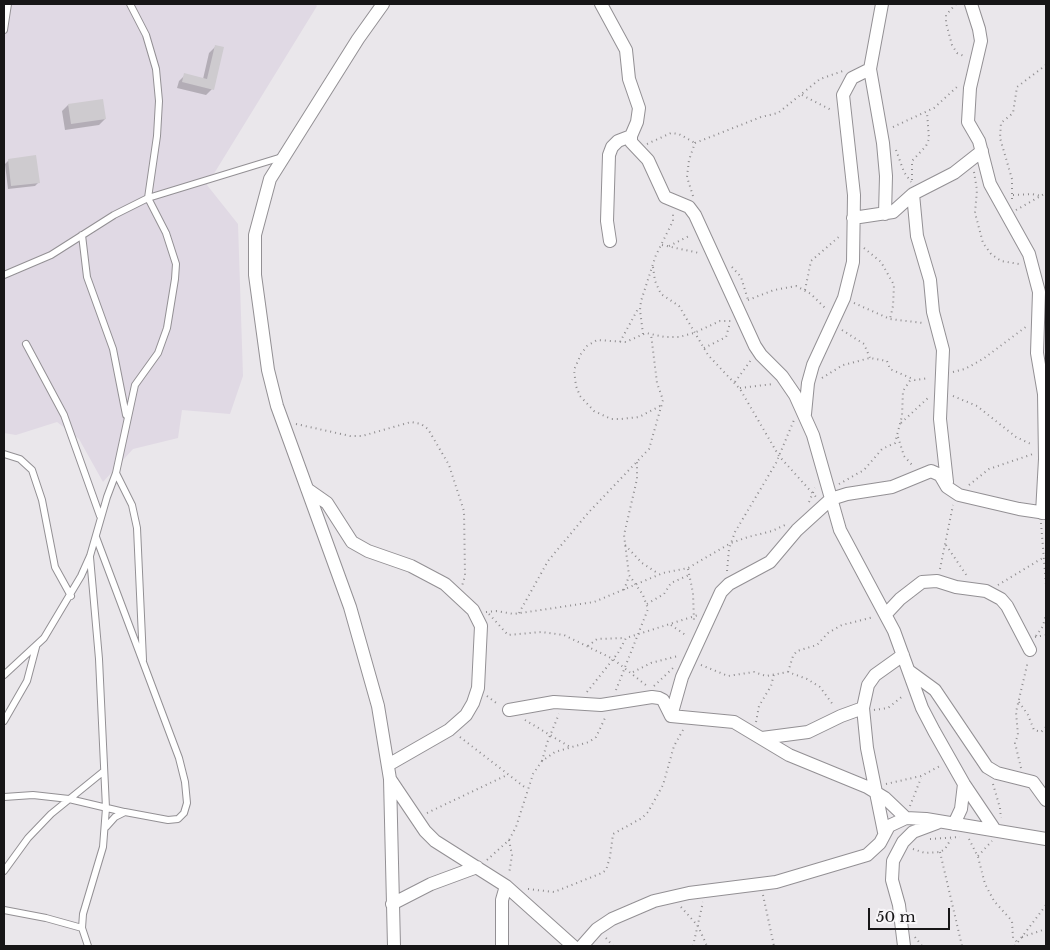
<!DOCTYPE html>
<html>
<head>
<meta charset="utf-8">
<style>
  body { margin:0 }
  #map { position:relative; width:1050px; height:950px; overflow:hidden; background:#eae7eb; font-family:"Libre Baskerville",serif }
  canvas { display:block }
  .frame { position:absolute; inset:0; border:5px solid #171617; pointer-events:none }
  .scale { position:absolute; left:868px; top:908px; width:82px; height:22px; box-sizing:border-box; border:2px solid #171617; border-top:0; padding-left:6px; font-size:15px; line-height:18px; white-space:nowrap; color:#171617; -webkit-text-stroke:4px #f7f5f8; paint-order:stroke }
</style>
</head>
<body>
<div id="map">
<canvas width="1050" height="950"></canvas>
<div class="frame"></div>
<div class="scale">50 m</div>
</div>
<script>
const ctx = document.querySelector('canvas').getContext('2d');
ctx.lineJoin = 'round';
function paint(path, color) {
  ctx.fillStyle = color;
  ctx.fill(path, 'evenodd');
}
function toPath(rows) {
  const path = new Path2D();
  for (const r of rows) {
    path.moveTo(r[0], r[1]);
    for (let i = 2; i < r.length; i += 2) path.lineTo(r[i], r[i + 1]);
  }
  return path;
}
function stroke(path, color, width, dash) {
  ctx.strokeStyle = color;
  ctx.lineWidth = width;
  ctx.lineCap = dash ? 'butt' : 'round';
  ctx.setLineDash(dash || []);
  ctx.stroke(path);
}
paint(toPath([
  [4,4,315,4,317,6,207,185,238,224,243,376,230,414,182,410,178,438,133,449,103,482,79,439,57,422,16,435,4,433]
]), '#e0d9e4');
paint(toPath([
  [215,47,212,89,206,95,177,88,179,81,185,75,203,79,209,53],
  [68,105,105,119,99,125,65,130,62,111],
  [9,160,39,182,35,186,8,189,5,164]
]), '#0003');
paint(toPath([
  [215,45,224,47,214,90,182,82,184,73,207,79],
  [103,99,106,119,71,124,68,104],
  [36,155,40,183,11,186,8,159]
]), '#cecbcf');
const service = toPath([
  [4,30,8,4],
  [82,235,87,277,113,349,126,415],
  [4,275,51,255,114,215,148,198,282,157],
  [26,344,64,415,100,516],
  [4,454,20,459,32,470,42,500,55,567,71,596],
  [116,473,132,505,137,528,143,660],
  [96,537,179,758,185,782,187,803,184,813,178,819,168,820,125,812,115,817,106,827],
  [4,675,44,638,81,576,90,556,107,497,116,473,135,385,158,353,167,328,175,279,176,264,166,233,148,198,157,136,159,101,156,69,146,35,130,4],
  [4,721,27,681,36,647],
  [4,797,33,795,69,799,124,812],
  [4,871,28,838,51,814,104,771],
  [4,910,46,918,82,928],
  [88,946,82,928,83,914,103,847,106,808,99,659,90,557]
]);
const minor = toPath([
  [383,4,358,39,270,179,255,235,255,275,268,370,277,406,350,607,378,706,390,779,394,946],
  [601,4,626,50,629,79,639,108,637,122,631,136,631,142,648,160,665,197,689,207,695,215,755,346,761,355,782,376,795,395,813,435,840,530,894,631,922,708,934,731,964,784,995,830],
  [971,4,979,29,981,41,970,88,968,122,979,141,990,184,1029,254,1039,292,1037,353,1044,394,1045,459,1042,513],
  [870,69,883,143,886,176,885,214],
  [913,194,917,236,930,280,933,312,943,350,940,419,947,482],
  [853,218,893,212,913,194,954,173,982,151],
  [610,241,607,221,609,155,612,147,618,141,631,136],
  [805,414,808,383,813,365,844,298,853,262,854,195,843,95,852,78,870,69,882,4],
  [307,489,327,503,352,542,368,551,411,566,445,584,473,610,481,626,478,688,473,703,466,715,449,730,388,765],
  [886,614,900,599,922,582,937,581,956,587,986,591,1001,599,1007,606,1030,650],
  [909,671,935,690,987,767,997,773,1033,782,1046,800],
  [509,710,554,702,601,705,652,697,659,698,663,700,671,716,734,722,789,755,867,787,885,798,906,818],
  [671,716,682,677,721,592,729,584,770,562,797,530,831,499,847,494,892,487,931,471,940,475,947,487,959,495,1019,509,1046,513],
  [762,738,808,732,841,716,863,708],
  [390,779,425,831,435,841,506,886,573,946],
  [954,824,961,809,964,784],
  [884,832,867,748,863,708,868,685,875,675,903,655],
  [392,904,431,884,477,867],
  [502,946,502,900,506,886],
  [582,946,597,929,612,919,654,901,689,893,776,882,867,855,880,843,889,826,906,818,926,819,1046,839],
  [904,946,899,905,892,880,893,861,903,842,913,832,937,823]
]);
stroke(service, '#939094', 8);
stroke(minor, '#939094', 14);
stroke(toPath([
  [956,4,946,15,946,23,952,45,957,53,966,57],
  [802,95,833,111],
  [893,127,934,108,958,86],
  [647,144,671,133,679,134,695,143],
  [896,150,904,172,911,182],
  [974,172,977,190,975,213,983,243,991,254,1001,261,1019,264],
  [912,180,912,161,926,146,929,139,927,112],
  [1013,195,1032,194,1041,196],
  [693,196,687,177,689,160,695,143,761,117,778,113,820,79,843,71],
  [1012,199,1012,179,1000,138,1001,123,1013,113,1017,87,1046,65],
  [1016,210,1046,193],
  [662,245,699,253],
  [669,246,691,235],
  [864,248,881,262,894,285,893,306,890,319],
  [653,267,655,281,661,294,679,306,708,355,740,389,779,456,816,497],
  [732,267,741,277,748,300],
  [805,290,811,261,841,235],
  [748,300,774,290,796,286,811,294,827,310],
  [854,303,890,319,923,323],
  [842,330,864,344,870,358],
  [643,334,640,310,641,301,656,255,673,221,673,213],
  [620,342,639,307],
  [704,348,726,337,730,323],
  [953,372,965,369,983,359,1027,326],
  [822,378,843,365,870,358,887,361,890,369,915,380,929,378],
  [735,382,751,360],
  [740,388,773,384],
  [953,396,977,406,1016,437,1033,445],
  [660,406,639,417,621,419,611,419,594,411,580,396,576,386,574,370,581,354,587,346,597,340,626,342,646,333,665,337,679,337,694,333,720,321,731,321],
  [901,423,929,397],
  [296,424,350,436,362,436,411,422,421,424,428,429,449,465,464,511,465,576,462,586],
  [898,437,904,456,913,466],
  [839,484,864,470,882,449,895,443,902,416,903,391,911,379],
  [969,485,989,469,1033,454],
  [809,502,815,488],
  [1041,523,1046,585],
  [625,545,642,563,659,574],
  [946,545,967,576],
  [688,569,693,593,694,621],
  [940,569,953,505],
  [727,571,729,549,735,532,776,463,794,420],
  [998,585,1046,556],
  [624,590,629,576],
  [647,604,664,594,671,583,689,575],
  [486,612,496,611,514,614,594,602,663,573,688,568,731,543,748,537,772,531,785,525],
  [519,613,548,561,588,513,649,449,663,400,657,383,651,334],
  [489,614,508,635,541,632,564,635,613,659,647,686],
  [671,625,687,636],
  [1036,636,1043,626,1046,614],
  [1035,637,1046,635],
  [588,646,597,639,625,638],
  [701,665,728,676,754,672,766,676,788,672,807,679,820,687,834,706],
  [633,672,651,663,678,656],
  [788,672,793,656,797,651,817,645,828,633,842,625,874,617],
  [654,686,673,668],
  [616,690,648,609,643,595,629,575,624,535,637,479,637,462],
  [587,692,618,653,626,638,698,615],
  [487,696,499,705],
  [1019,702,1028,715,1034,730,1041,732,1046,727],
  [874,710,888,708,904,695],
  [525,720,570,747],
  [756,722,759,706,771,686,774,674],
  [460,737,527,789],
  [542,761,547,743,559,714],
  [1021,768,1015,743,1018,735,1016,712,1028,661],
  [886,784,921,776,940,766],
  [993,784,1000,808,1001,818],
  [910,806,921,778],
  [427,813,507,775],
  [930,839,960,837],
  [969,839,978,857,985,884,994,901,1012,921,1013,938,1017,942],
  [509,840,512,855,509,874],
  [913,849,925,853,940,852,945,849,951,839],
  [940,852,962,946],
  [978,856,992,841],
  [487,860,509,840,516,827,533,774,542,761,555,752,589,742,596,737,606,716],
  [528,889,554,892,602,873,606,870,610,857,613,834,642,818,648,812,663,785,674,746,683,730],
  [763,895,774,946],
  [681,907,698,926,707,946],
  [915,937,922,946],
  [1022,937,1046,929],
  [606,938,613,946],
  [693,946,703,902],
  [1015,946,1046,905]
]), '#8e8c8e', 2, [1, 4]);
stroke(service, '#fff', 6);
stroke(minor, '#fff', 12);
</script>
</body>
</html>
